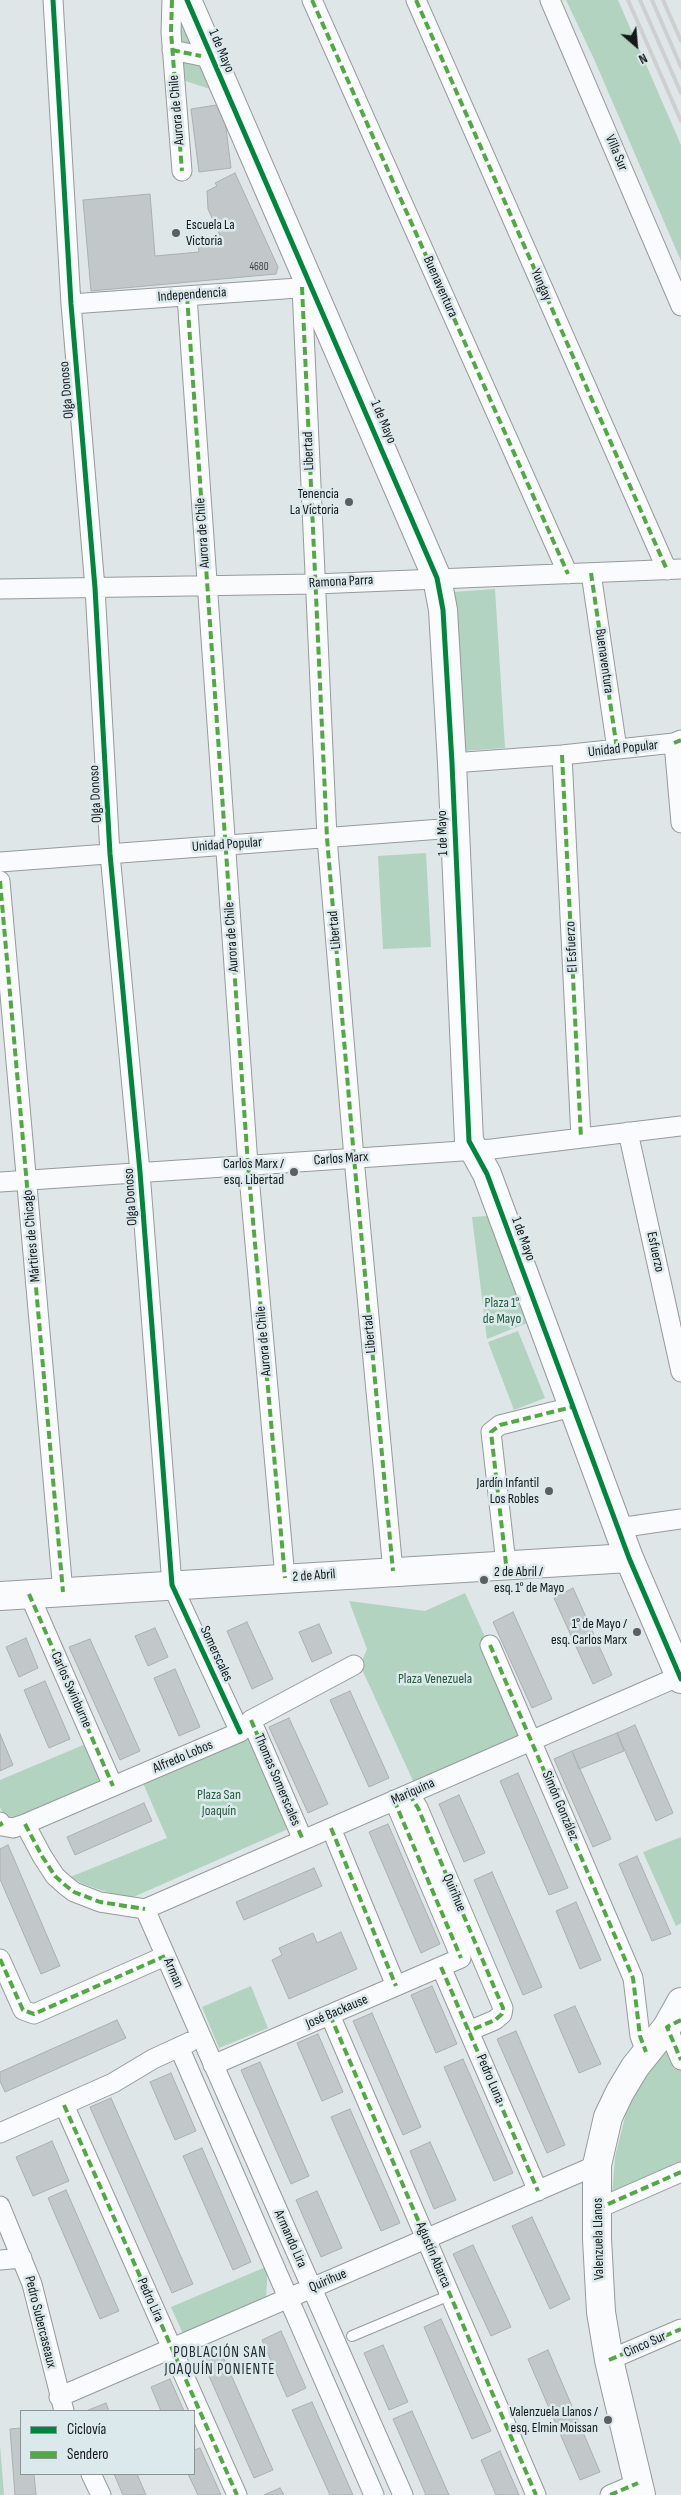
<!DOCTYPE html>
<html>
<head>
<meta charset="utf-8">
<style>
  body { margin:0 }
  #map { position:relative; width:681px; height:2495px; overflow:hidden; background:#dfe6e8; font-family:"Sofia Sans Condensed",sans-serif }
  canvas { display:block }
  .legend { position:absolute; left:20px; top:2410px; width:175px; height:65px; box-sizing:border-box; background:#dbe8ec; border:1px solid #8b9598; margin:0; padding:6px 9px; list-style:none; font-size:15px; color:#131819 }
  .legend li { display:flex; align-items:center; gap:10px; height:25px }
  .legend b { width:25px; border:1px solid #8b9598 }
  .north { position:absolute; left:611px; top:20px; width:50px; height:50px; -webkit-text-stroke:4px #dbe8ec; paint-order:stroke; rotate:153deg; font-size:14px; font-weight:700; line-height:20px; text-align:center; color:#131819 }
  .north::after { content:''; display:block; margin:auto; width:18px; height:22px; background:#131819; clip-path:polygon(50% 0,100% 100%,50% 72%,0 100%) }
</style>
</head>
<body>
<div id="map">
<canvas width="681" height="2495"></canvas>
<ul class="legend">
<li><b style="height:6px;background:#00873e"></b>Ciclovía</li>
<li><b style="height:6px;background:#51a942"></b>Sendero</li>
</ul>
<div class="north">N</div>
</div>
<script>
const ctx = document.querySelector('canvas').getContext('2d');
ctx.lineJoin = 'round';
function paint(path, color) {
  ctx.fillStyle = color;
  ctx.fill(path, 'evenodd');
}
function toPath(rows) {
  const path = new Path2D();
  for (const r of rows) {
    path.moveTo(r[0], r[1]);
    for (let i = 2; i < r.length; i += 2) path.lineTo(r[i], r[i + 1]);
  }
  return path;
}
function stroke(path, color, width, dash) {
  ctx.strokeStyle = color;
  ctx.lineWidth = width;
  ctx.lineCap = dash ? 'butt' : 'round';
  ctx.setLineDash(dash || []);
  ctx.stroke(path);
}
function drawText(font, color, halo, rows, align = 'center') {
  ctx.font = font + ' "Sofia Sans Condensed",sans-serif';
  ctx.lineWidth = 5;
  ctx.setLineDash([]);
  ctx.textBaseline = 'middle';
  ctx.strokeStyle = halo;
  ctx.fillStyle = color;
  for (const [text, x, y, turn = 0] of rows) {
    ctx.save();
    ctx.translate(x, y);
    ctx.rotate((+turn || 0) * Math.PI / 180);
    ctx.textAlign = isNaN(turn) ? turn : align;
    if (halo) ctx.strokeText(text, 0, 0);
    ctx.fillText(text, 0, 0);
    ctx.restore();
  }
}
paint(toPath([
  [566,0,618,0,681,145,681,261,594,59],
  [175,8,210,89,179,79],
  [495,589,505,748,463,751,453,592],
  [426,853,431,947,383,949,378,856],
  [487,1216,527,1323,487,1339,472,1217],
  [518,1331,545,1398,514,1410,488,1342],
  [465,1593,528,1731,414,1783,360,1665,367,1649,349,1601,425,1611],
  [248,1734,288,1829,131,1898,113,1894,83,1884,70,1877,167,1838,142,1781],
  [88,1743,106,1786,9,1828,0,1807,0,1780],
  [681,1837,681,1923,676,1926,643,1852],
  [251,1986,268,2028,219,2048,202,2007],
  [672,2042,681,2063,681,2167,612,2197,615,2157,627,2109,644,2071],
  [268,2266,266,2298,183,2334,171,2307],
  [0,2445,4,2495,0,2495]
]), '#b2d3bf');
const building = toPath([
  [223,104,231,168,199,172,191,109,223,104],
  [235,173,278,267,276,274,91,291,83,200,150,194,155,256,199,252,198,244,223,242,208,209,207,191,217,186,215,183,235,173],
  [573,1588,612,1675,593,1684,554,1598,573,1588],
  [513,1612,552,1699,532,1708,493,1622,513,1612],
  [247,1622,273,1679,252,1689,227,1631,247,1622],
  [319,1624,332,1653,312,1662,299,1632,319,1624],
  [155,1628,168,1657,148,1666,135,1636,155,1628],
  [26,1638,38,1668,19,1677,6,1647,26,1638],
  [90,1639,140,1751,120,1760,69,1647,90,1639],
  [175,1669,200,1727,179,1736,154,1678,175,1669],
  [45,1681,70,1739,49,1748,24,1690,45,1681],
  [350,1691,389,1778,369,1787,330,1700,350,1691],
  [289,1718,328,1804,308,1813,269,1727,289,1718],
  [635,1725,673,1813,656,1821,617,1733,635,1725],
  [617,1733,624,1751,579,1769,572,1751,617,1733],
  [0,1734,13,1765,0,1771,0,1734],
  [572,1751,611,1839,593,1847,554,1759,572,1751],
  [518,1773,568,1888,549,1895,500,1781,518,1773],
  [459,1795,485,1853,464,1862,439,1804,459,1795],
  [144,1803,152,1821,75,1855,67,1837,144,1803],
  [388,1824,440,1944,421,1953,369,1832,388,1824],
  [8,1845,60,1966,41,1974,0,1879,0,1849,8,1845],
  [637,1856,671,1934,652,1941,619,1864,637,1856],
  [314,1868,322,1886,244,1920,236,1902,314,1868],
  [492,1872,542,1987,523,1995,474,1880,492,1872],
  [576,1902,601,1960,580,1969,556,1911,576,1902],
  [341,1932,357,1969,289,1999,272,1960,282,1955,279,1948,313,1933,317,1943,341,1932],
  [432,1986,457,2044,436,2053,411,1995,432,1986],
  [575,2006,601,2064,579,2073,554,2015,575,2006],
  [372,2013,421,2127,403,2135,353,2021,372,2013],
  [117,2020,126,2038,5,2092,0,2081,0,2072,117,2020],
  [516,2031,565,2145,547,2153,497,2039,516,2031],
  [318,2034,343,2092,322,2101,297,2043,318,2034],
  [463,2059,513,2173,494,2181,444,2067,463,2059],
  [260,2062,309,2176,291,2184,241,2070,260,2062],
  [171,2073,196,2131,175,2140,150,2082,171,2073],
  [111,2098,193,2284,172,2293,90,2107,111,2098],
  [350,2109,400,2223,381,2231,331,2117,350,2109],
  [52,2141,69,2181,33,2196,16,2157,52,2141],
  [430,2142,456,2200,434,2209,410,2151,430,2142],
  [202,2148,251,2262,233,2270,183,2156,202,2148],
  [66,2190,119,2311,100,2319,48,2198,66,2190],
  [317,2191,342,2248,321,2257,296,2200,317,2191],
  [532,2217,570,2299,550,2309,512,2226,532,2217],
  [473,2245,511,2327,491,2336,453,2254,473,2245],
  [441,2319,491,2431,472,2439,424,2327,441,2319],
  [281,2331,306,2388,287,2397,262,2340,281,2331],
  [383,2345,408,2402,389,2410,364,2353,383,2345],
  [548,2350,600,2472,580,2480,528,2359,548,2350],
  [221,2352,273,2470,254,2478,202,2360,221,2352],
  [170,2379,184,2411,161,2411,151,2387,170,2379],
  [312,2402,353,2495,330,2495,292,2410,312,2402],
  [106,2403,109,2411,86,2411,106,2403],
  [412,2411,449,2495,426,2495,393,2419,412,2411],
  [21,2428,21,2474,34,2474,36,2495,15,2495,10,2429,21,2428],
  [200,2448,221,2495,198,2495,188,2474,194,2474,194,2450,200,2448],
  [500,2451,519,2495,496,2495,481,2460,500,2451],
  [114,2474,137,2474,146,2495,123,2495,114,2474],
  [280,2488,284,2495,264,2495,280,2488]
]);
paint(building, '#c2c7ca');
stroke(building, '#abb0b2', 1);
const lane = toPath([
  [352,2336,450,2295]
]);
const street = toPath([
  [53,0,71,304,95,588,110,854,140,1172,172,1585,240,1732],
  [172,0,171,32,182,171],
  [312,0,568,574],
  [416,0,667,570],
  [550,0,681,306],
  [172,50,201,56],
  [302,287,327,838,354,1158,393,1571],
  [187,296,248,1165,285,1578],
  [71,304,312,287],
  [591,573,617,749],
  [0,589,315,584,681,569],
  [674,743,681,823],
  [562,755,581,1138],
  [452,763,562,755,674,743,681,740],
  [0,862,455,828],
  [0,881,63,1592],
  [628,1132,681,1372],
  [0,1182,492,1149,681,1126],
  [618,1528,681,1519],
  [506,1564,491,1432,500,1425,572,1407],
  [29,1594,113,1786],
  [490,1645,633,1978,640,2036,646,2052],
  [251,1720,303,1840],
  [409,1794,418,1808,503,2008,502,2014,495,2020,469,2031],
  [0,1822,2,1826,13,1828,25,1824,240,1732,251,1720,354,1665],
  [25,1824,42,1856,55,1876,65,1885,74,1892,100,1902,145,1909,680,1676],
  [331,1828,396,1986],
  [145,1909,403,2495],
  [0,1959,23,2010,34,2014,165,1956],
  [441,1967,538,2191],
  [330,2015,536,2495],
  [675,2023,667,2027,681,2060],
  [179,2047,374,2495],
  [213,2065,461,1958,394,1800],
  [64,2105,237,2495],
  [0,2133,113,2083,153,2059,190,2042],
  [0,2206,32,2284,64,2411],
  [597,2209,681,2172],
  [0,2260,22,2258],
  [609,2360,681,2329],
  [59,2397,597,2165],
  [91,2474,101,2495],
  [610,2495,638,2483]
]);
const secondary = toPath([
  [187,0,437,578,443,610,452,763,469,1141,487,1174,629,1558,681,1679],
  [0,1596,629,1558],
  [641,2495,609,2360,601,2312,597,2239,597,2165,608,2117,620,2092,635,2067,667,2027,681,2002]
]);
stroke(lane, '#959a9b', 12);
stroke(street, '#959a9b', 21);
stroke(secondary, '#959a9b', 30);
stroke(lane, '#fafbfc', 10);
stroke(street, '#fafbfc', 19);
stroke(secondary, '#fafbfc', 28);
stroke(toPath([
  [628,0,681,121],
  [640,0,681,93],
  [652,0,681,67],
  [663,0,681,41]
]), '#ced0d0', 4);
stroke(toPath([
  [172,0,171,32,182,171],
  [312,0,568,574],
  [416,0,667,570],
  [172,50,201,56],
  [302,287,327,838,354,1158,393,1571],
  [187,296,248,1165,285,1578],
  [591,573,617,749],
  [674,743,681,740],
  [562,755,581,1138],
  [0,881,63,1592],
  [506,1564,491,1432,500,1425,572,1407],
  [29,1594,113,1786],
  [490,1645,633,1978,640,2036,646,2052],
  [251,1720,303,1840],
  [409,1794,418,1808,503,2008,502,2014,495,2020,469,2031],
  [394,1800,461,1958],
  [0,1822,2,1826],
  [25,1824,42,1856,55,1876,65,1885,74,1892,100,1902,145,1909],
  [331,1828,396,1986],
  [0,1959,23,2010,34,2014,165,1956],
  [441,1967,538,2191],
  [330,2015,536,2495],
  [681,2020,667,2027,681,2060],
  [64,2105,237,2495],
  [597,2209,681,2172],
  [609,2360,681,2329],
  [610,2495,638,2483]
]), '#51a942', 4, [8, 4]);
stroke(toPath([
  [53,0,71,304,95,588,110,854,140,1172,172,1585,240,1732],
  [187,0,437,578,443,610,452,763,469,1141,487,1174,629,1558,681,1679]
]), '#00873e', 5);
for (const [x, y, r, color] of [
  [176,233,5,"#5a6061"],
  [349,502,5,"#5a6061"],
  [294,1172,5,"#5a6061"],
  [549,1491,5,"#5a6061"],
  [484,1580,5,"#5a6061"],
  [637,1632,5,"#5a6061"],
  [608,2420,5,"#5a6061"]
]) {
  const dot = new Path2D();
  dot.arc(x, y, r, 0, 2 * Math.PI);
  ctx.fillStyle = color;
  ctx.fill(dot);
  stroke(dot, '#dbe8ec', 2);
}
drawText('11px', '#3f4445', null, [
  ["4680",259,267]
]);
drawText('14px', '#131819', '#dbe8ec', [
  ["1 de Mayo",221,51,67],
  ["Aurora de Chile",177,110,-95],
  ["Villa Sur",616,153,67],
  ["Yungay",541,285,66],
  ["Buenaventura",440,287,66],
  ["Independencia",192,295,-4],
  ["Olga Donoso",67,390,-95],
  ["1 de Mayo",383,422,67],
  ["Libertad",309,451,-92],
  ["Aurora de Chile",203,533,-94],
  ["Ramona Parra",341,582,-3],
  ["Buenaventura",604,661,82],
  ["Unidad Popular",623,749,-6],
  ["Olga Donoso",96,794,-93],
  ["1 de Mayo",443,833,-92],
  ["Unidad Popular",227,845,-4],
  ["Libertad",335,930,-95],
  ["Aurora de Chile",232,937,-94],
  ["El Esfuerzo",572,947,-93],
  ["Carlos Marx",341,1159,-4],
  ["Olga Donoso",131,1197,-94],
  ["Mártires de Chicago",32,1236,-95],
  ["1 de Mayo",523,1239,70],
  ["Esfuerzo",655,1252,78],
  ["Libertad",370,1334,-95],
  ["Aurora de Chile",264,1341,-95],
  ["2 de Abril",314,1576,-4],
  ["Somerscales",216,1654,65],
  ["Carlos Swinburne",71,1690,66],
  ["Alfredo Lobos",183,1757,-23],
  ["Thomas Somerscales",277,1780,67],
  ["Mariquina",413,1792,-24],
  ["Simón González",560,1806,67],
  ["Quirihue",454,1893,67],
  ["Arman",173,1973,67],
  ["José Backause",337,2012,-23],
  ["Pedro Luna",490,2079,67],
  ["Armando Lira",290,2239,66],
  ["Valenzuela Llanos",599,2239,-91],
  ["Agustín Abarca",433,2255,67],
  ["Quirihue",328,2281,-23],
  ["Pedro Lira",150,2300,66],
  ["Pedro Subercaseaux",40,2322,76],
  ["Cinco Sur",645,2345,-24]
]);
drawText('14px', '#131819', '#dbe8ec', [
  ["Escuela La",186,225,"left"],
  ["Victoria",186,241,"left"],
  ["Tenencia",339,494],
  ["La Victoria",339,510],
  ["Carlos Marx /",284,1164],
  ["esq. Libertad",284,1180],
  ["Jardín Infantil",539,1483],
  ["Los Robles",539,1499],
  ["2 de Abril /",494,1572,"left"],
  ["esq. 1° de Mayo",494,1588,"left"],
  ["1° de Mayo /",627,1624],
  ["esq. Carlos Marx",627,1640],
  ["Valenzuela Llanos /",598,2412],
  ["esq. Elmin Moissan",598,2428]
], 'right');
drawText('14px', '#225c38', '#dbe8ec', [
  ["Plaza 1°",502,1303],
  ["de Mayo",502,1319],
  ["Plaza Venezuela",435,1679],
  ["Plaza San",219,1795],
  ["Joaquín",219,1811]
]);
ctx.letterSpacing = '1px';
drawText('15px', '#242e30', '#dbe8ec', [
  ["POBLACIÓN SAN",220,2353],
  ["JOAQUÍN PONIENTE",220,2370]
]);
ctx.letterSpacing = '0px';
</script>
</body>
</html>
